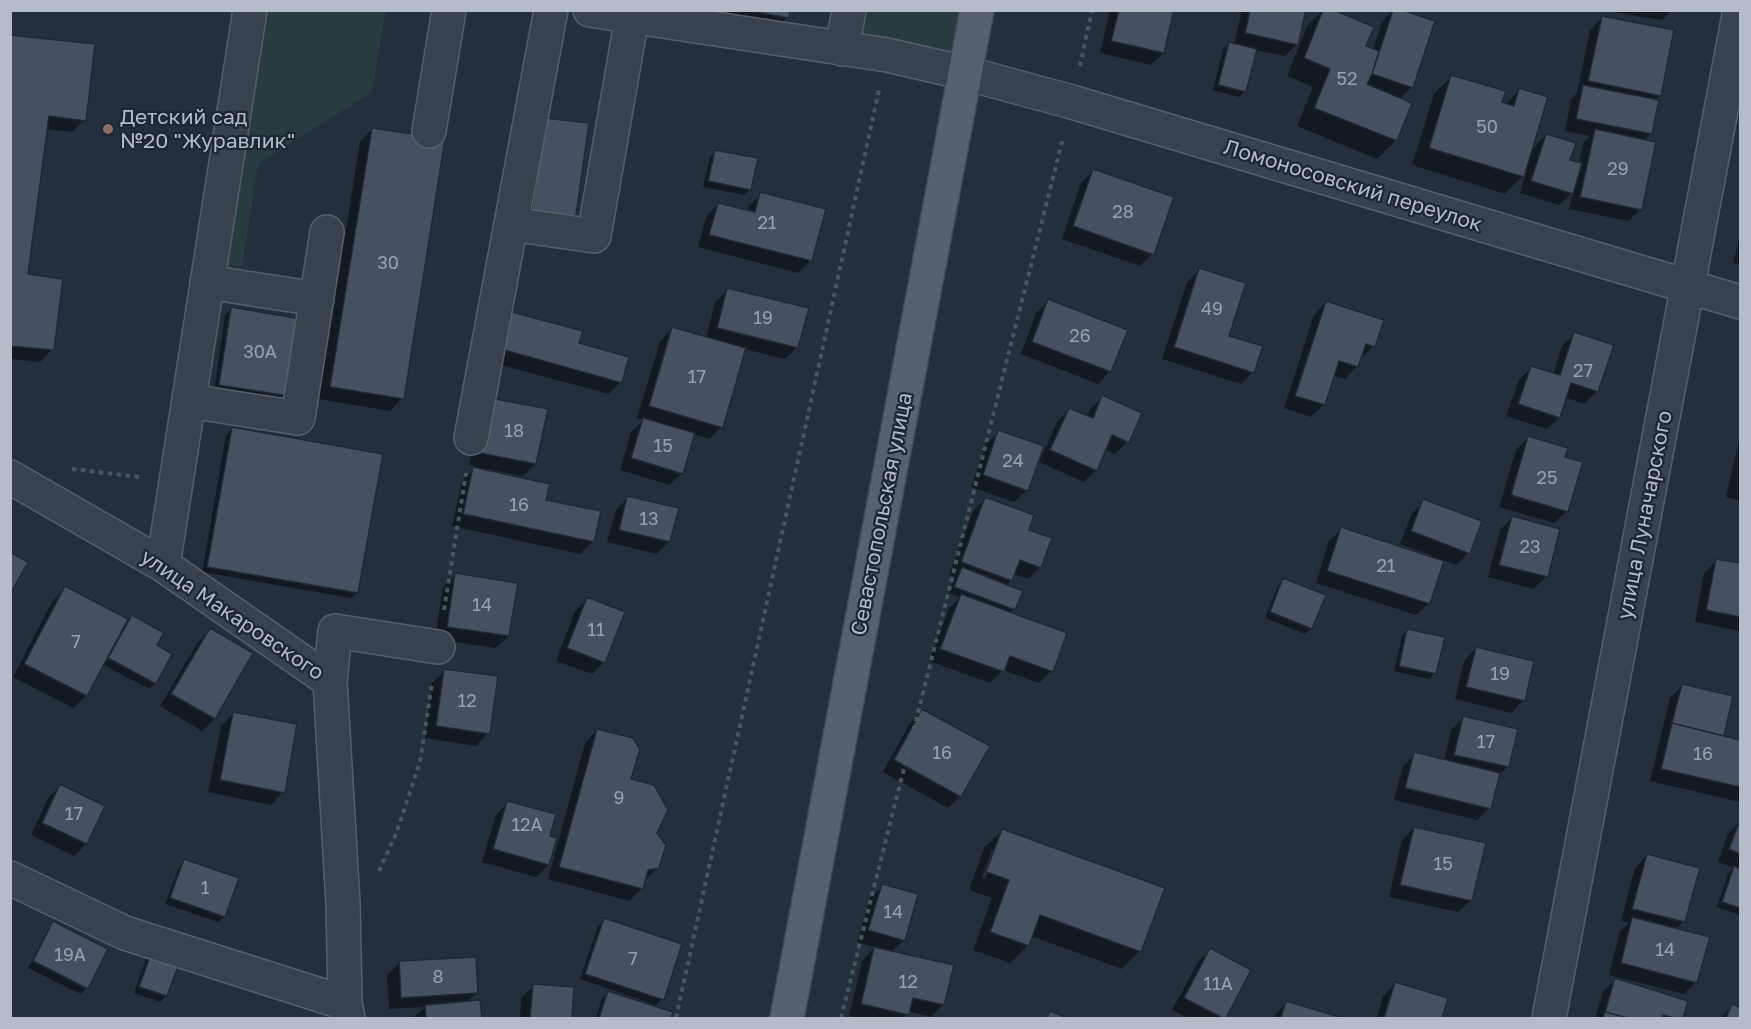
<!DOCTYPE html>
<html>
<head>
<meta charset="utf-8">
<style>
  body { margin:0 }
  #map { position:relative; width:1751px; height:1029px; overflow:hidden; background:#242f3e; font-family:"Golos Text",sans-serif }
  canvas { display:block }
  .frame { position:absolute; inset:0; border:12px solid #b4bcc9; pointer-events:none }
</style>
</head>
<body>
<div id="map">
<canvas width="1751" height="1029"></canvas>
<div class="frame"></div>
</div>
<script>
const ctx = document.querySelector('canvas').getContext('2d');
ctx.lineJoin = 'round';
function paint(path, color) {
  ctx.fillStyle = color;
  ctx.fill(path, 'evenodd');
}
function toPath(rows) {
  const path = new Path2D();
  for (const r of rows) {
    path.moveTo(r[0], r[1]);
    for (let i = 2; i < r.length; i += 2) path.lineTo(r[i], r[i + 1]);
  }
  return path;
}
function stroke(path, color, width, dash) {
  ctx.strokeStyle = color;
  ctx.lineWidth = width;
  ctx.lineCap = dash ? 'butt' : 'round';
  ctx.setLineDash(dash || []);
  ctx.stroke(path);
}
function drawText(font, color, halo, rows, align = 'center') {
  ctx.font = font + ' "Golos Text",sans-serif';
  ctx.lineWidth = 4.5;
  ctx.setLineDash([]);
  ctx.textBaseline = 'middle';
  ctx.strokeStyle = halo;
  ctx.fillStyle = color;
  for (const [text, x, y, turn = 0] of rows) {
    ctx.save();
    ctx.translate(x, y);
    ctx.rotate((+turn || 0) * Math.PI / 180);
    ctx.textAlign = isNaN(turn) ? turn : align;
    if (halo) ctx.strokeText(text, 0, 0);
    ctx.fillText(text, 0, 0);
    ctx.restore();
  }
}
paint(toPath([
  [250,11,386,11,372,92,258,164,242,267,210,262],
  [849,11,977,11,965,73,842,49]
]), '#263c3f');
paint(toPath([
  [686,10,789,10,788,17,754,51],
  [1110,10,1172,10,1163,53,1151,65,1100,53],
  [1242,10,1305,10,1297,44,1285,56,1255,50,1245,91,1239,97,1213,90,1223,49,1229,43,1234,44],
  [1323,10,1364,46,1373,50,1382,22,1393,10,1412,87,1399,99,1410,104,1395,141,1377,159,1297,126,1313,87,1287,76,1307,26],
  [1601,10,1672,10,1662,20],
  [1602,18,1660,95,1654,101,1651,133,1643,141,1641,209,1628,221,1569,209,1573,192,1559,205,1520,193,1526,173,1505,194,1412,165,1434,94,1452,76,1505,105,1519,90,1530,151,1546,135,1568,161,1579,164,1583,143,1590,136,1565,131,1571,99,1577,93,1590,30],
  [10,37,84,120,72,132,46,129,26,276,52,349,40,362,10,359],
  [540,125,587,125,526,221],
  [372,129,402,398,390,411,319,399,360,142],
  [716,151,750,190,744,195,703,187,710,157],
  [1093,171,1152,254,1140,266,1062,239,1081,183],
  [761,194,811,260,798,273,698,247,706,217,718,204,747,212,749,206],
  [1740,236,1740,265,1733,263],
  [1200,269,1227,337,1253,372,1241,384,1162,359,1187,282],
  [728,290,797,347,785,359,744,349,721,427,709,439,693,434,682,473,670,485,620,470,631,432,643,420,637,418,660,341,672,329,706,338,715,302],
  [1048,301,1110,371,1098,384,1021,354,1036,313],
  [1326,302,1374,346,1361,358,1360,358,1357,366,1345,379,1333,375,1323,405,1311,417,1284,408,1314,315],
  [231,309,287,395,281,401,214,391,225,315],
  [512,313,577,344,621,382,609,394,490,362,500,326],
  [1575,334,1597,391,1584,404,1565,397,1559,417,1547,429,1506,416,1519,380,1531,368,1553,375,1562,346],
  [1103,397,1127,442,1115,454,1105,449,1096,470,1084,482,1039,462,1057,422,1069,409,1087,417,1090,409],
  [479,412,535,464,523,476,476,467,476,469,544,501,599,513,592,542,580,554,452,526,462,481,476,467,469,465],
  [232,429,357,592,351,598,202,572,226,435],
  [999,432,1027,490,1014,502,971,487,986,444],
  [1740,436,1740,501,1726,497],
  [1528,438,1563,458,1567,511,1554,523,1499,507,1516,450],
  [628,498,669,542,657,554,607,542,616,510],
  [985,499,1027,531,1040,567,1028,579,1013,574,1011,581,1006,586,1014,609,1010,613,1051,671,1039,683,1003,670,990,683,929,661,949,608,960,597,949,593,955,577,949,575,973,511],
  [1424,501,1468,553,1456,565,1443,560,1429,603,1416,615,1316,583,1329,541,1342,529,1430,558,1431,555,1400,544,1412,513],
  [1512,518,1547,576,1534,589,1488,577,1500,530],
  [1716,561,1740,565,1740,631,1695,622,1704,573],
  [456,575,508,636,496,648,435,639,443,587],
  [1284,580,1311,628,1305,634,1265,618,1278,586],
  [65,588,123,625,132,617,155,646,155,683,149,689,102,664,86,696,73,708,13,677,53,600],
  [588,599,604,662,592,674,556,661,575,611],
  [210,630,251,654,214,719,202,731,160,706,198,642],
  [1408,631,1435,673,1429,679,1394,671,1402,636],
  [1476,648,1523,700,1511,713,1455,699,1464,661],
  [445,671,488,733,476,746,425,738,432,683],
  [1682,686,1722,737,1740,741,1740,802,1650,781,1670,698],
  [922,710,960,796,948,808,883,772,910,723],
  [234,713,283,792,271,805,208,792,221,726],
  [1463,718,1516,730,1507,767,1497,777,1489,808,1477,820,1394,800,1403,766,1415,754,1444,761,1451,730],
  [597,730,629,780,656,834,658,867,645,880,641,889,629,901,548,879,585,743],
  [60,786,86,844,74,856,31,835,48,798],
  [508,802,548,837,548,865,536,877,482,862,496,815],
  [1740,821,1740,915,1717,907,1728,874,1734,868,1718,862,1728,834],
  [1414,828,1471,900,1458,912,1389,897,1402,840],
  [1002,831,1140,951,1122,969,1031,936,1028,945,1010,963,973,950,992,898,969,890,984,848],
  [992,850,996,850,985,879,982,878],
  [1647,855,1684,921,1675,930,1696,982,1684,994,1609,975,1620,931,1629,923,1621,921,1635,868],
  [185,861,224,917,218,922,165,904,179,867],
  [883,886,904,940,891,952,943,1004,931,1017,908,1011,903,1018,860,1018,849,1016,862,961,875,947,857,942,870,898],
  [604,920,662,999,654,1007,671,1012,669,1018,596,1018,602,998,608,993,649,1006,650,1003,580,979,598,926],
  [54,923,86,988,81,994,28,968,48,929],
  [153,950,166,996,160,1002,134,993,147,956],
  [1210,950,1249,971,1225,1018,1188,1018,1172,1010,1198,962],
  [399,963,476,993,466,1003,479,1002,480,1018,413,1018,425,1007,389,1009,387,975],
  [1616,979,1686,1002,1681,1018,1595,1018,1603,992],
  [1395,984,1446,999,1440,1018,1377,1018,1383,996],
  [534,985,573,989,571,1018,520,1018,521,998],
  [1287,1002,1338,1018,1273,1018,1275,1015],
  [1740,1004,1740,1018,1720,1018,1733,1006,1738,1008]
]), '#0007');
const building = toPath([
  [744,10,790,10,789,18,744,10],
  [1119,10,1174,10,1164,53,1111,41,1119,10],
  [1250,10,1306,10,1298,45,1245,33,1250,10],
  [1323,10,1334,10,1374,27,1366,46,1379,51,1372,74,1367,84,1412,103,1397,141,1314,108,1330,69,1304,58,1323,10],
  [1393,10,1402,10,1435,21,1413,88,1372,74,1393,10],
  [1602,16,1674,30,1661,96,1588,81,1602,16],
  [10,35,95,44,86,121,49,116,28,274,63,279,54,350,10,346,10,35],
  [1229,42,1257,49,1246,92,1218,85,1229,42],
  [1451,75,1506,91,1502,102,1514,106,1519,88,1548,97,1524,177,1429,148,1451,75],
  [1583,85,1659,100,1652,134,1576,119,1583,85],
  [545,118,589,123,575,222,531,216,545,118],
  [372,128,445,139,404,399,330,387,372,128],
  [1595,129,1656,142,1642,210,1580,197,1595,129],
  [1546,134,1576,143,1570,160,1582,163,1573,194,1531,181,1546,134],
  [715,150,758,158,751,190,708,181,715,150],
  [1093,169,1174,197,1154,255,1073,226,1093,169],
  [760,192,826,209,812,261,709,235,718,203,755,212,760,192],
  [1199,268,1246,283,1229,336,1263,346,1254,373,1174,347,1199,268],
  [727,288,809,308,798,348,717,328,727,288],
  [1048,299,1128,330,1111,372,1032,342,1048,299],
  [1326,301,1384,320,1375,347,1366,344,1358,367,1339,361,1325,405,1295,396,1326,301],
  [231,307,301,319,289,396,219,385,231,307],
  [512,312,583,331,579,343,629,357,622,383,501,349,512,312],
  [672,327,746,348,723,428,649,406,672,327],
  [1574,332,1614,345,1598,392,1571,383,1560,418,1518,404,1531,366,1560,375,1574,332],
  [1102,395,1142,413,1129,443,1112,435,1097,471,1050,450,1069,408,1093,418,1102,395],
  [491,398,548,409,536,464,480,453,491,398],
  [643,418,695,433,683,474,631,458,643,418],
  [232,427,383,454,358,593,207,567,232,427],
  [998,430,1044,446,1028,491,983,475,998,430],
  [1528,436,1568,448,1565,457,1583,462,1568,512,1511,495,1528,436],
  [473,467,550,484,546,500,601,511,594,542,463,514,473,467],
  [627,496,679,508,670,542,619,530,627,496],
  [985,497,1034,515,1029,530,1052,538,1041,568,1020,560,1012,581,961,562,985,497],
  [1423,499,1482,521,1470,554,1411,531,1423,499],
  [1512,516,1560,529,1548,577,1499,565,1512,516],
  [1341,527,1444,561,1430,604,1327,571,1341,527],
  [10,552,28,562,10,594,10,552],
  [1716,559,1740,563,1740,617,1706,610,1716,559],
  [962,567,1023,591,1015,610,954,587,962,567],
  [455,573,518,583,509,636,447,627,455,573],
  [1283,578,1326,595,1312,629,1270,612,1283,578],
  [65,586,128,619,87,696,24,664,65,586],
  [961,594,1067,633,1053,672,1010,656,1004,672,940,649,961,594],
  [587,597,625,612,605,663,567,648,587,597],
  [132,615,164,633,157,645,172,654,156,684,108,658,132,615],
  [210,628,253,653,215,719,171,694,210,628],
  [1407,629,1445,637,1436,674,1399,666,1407,629],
  [1476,647,1534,661,1525,701,1466,687,1476,647],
  [444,669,498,676,490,734,436,726,444,669],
  [1682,684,1733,696,1724,736,1672,723,1682,684],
  [922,709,990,746,961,797,894,760,922,709],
  [233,712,297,724,285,793,220,780,233,712],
  [1463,716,1518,729,1509,767,1454,755,1463,716],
  [1672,723,1740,740,1740,787,1661,769,1672,723],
  [597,729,633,738,640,749,631,779,654,785,668,810,657,833,666,845,659,868,648,870,643,889,559,867,597,729],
  [1414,752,1500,773,1491,809,1405,788,1414,752],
  [60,784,105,806,87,844,42,823,60,784],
  [507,801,556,814,550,836,557,838,549,865,493,849,507,801],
  [1740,820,1740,854,1729,849,1740,820],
  [1414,827,1486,843,1472,901,1400,885,1414,827],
  [1002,829,1165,888,1141,952,1040,915,1029,946,990,932,1009,880,986,872,1002,829],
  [1647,854,1700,868,1685,922,1632,909,1647,854],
  [184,859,239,878,225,917,170,898,184,859],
  [1734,866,1740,869,1740,908,1722,902,1734,866],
  [882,884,918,894,905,941,868,930,882,884],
  [1632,917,1710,937,1697,983,1621,963,1632,917],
  [604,918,682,944,664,1000,585,974,604,918],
  [53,921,108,949,88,989,33,961,53,921],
  [874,947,954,965,944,1005,913,998,909,1015,861,1004,874,947],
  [153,948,181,958,167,996,139,987,153,948],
  [1210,948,1251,970,1226,1018,1223,1018,1184,998,1210,948],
  [476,957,478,993,401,998,399,961,476,957],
  [1615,978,1688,1001,1683,1018,1674,1018,1663,1015,1662,1018,1628,1018,1605,1012,1615,978],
  [1395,982,1448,998,1442,1018,1384,1018,1395,982],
  [533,984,574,987,572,1018,530,1018,533,984],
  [608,991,673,1012,671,1018,599,1018,608,991],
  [480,1000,482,1018,426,1018,425,1005,480,1000],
  [1286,1001,1343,1018,1281,1018,1286,1001],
  [1732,1004,1740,1007,1740,1018,1726,1018,1732,1004],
  [1050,1011,1067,1018,1047,1018,1050,1011],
  [1605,1012,1628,1018,1603,1018,1605,1012]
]);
paint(building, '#455162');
stroke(building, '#1f2835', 1.5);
const minor = toPath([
  [590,10,887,55,965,73,1072,102,1740,302],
  [842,49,849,10],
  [429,131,449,10],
  [511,224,594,236,632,17],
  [207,282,317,299],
  [189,401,298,418,327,232],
  [471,438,551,10],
  [10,477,163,565,330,681,343,904,345,1003,348,1018],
  [163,565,250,10],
  [330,681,335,631,438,647],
  [10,878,125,933,345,1003],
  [1549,1018,1740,10]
]);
const major = toPath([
  [787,1018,977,10]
]);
stroke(minor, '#565f6c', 36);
stroke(major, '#414a57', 36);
stroke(toPath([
  [1080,66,1092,10],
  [72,469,139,477],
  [444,610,466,473],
  [379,871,396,834,420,762,432,683],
  [676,1018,879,90],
  [841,1018,1063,138]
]), '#44595c', 4, [4.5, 4.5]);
stroke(minor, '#38414e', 33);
stroke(major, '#56606e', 33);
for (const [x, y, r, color] of [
  [108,129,6,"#8d6e63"]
]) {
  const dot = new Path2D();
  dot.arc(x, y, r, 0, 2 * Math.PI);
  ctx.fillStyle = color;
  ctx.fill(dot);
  stroke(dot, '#1d2633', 2);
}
drawText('18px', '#98a1af', null, [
  ["52",1347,79],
  ["50",1487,127],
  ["29",1618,169],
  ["28",1123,212],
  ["21",767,223],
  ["30",388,263],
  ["49",1212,309],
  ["19",763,318],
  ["26",1080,336],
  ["30А",260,352],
  ["27",1583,371],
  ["17",697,377],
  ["18",514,431],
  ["15",663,446],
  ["24",1013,461],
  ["25",1547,478],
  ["16",519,505],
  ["13",649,519],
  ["23",1530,547],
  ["21",1386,566],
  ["14",482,605],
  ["11",596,630],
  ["7",76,642],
  ["19",1500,674],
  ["12",467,701],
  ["17",1486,742],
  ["16",942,753],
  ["16",1703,754],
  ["9",619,798],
  ["17",74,814],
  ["12А",527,825],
  ["15",1443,864],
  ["1",205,888],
  ["14",893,912],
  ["14",1665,950],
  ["19А",70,955],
  ["7",633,959],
  ["8",438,977],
  ["12",908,982],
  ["11А",1218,984]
]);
drawText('21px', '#b4bcc9', '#1d2633', [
  ["Детский сад",120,117],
  ["№20 \"Журавлик\"",120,141]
], 'left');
drawText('21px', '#b4bcc9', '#1d2633', [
  ["Ломоносовский переулок",1353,186,17],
  ["Севастопольская улица",882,514,-79],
  ["улица Луначарского",1645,515,-79],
  ["улица Макаровского",232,615,34]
]);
</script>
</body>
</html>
